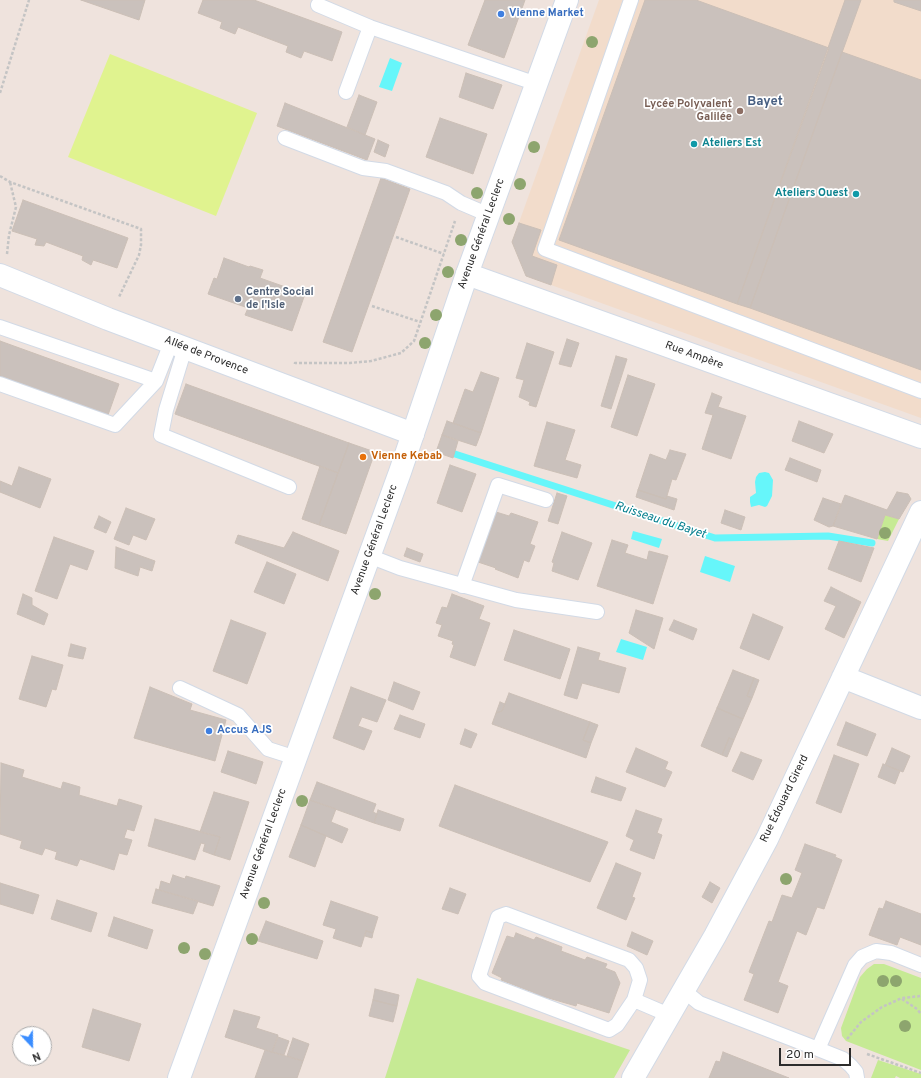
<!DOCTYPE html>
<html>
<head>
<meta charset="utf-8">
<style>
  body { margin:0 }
  #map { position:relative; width:921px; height:1078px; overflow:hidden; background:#efe3dd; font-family:Overpass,sans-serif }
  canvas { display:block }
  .north { position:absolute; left:12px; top:1026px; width:40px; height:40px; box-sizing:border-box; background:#fff; border:1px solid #ababab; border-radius:50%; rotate:158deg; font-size:11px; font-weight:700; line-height:16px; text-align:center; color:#2c2c2c }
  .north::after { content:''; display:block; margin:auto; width:14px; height:18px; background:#3a8dff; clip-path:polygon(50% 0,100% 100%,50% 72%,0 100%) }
  .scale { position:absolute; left:779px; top:1048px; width:72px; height:18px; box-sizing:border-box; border:2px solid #2c2c2c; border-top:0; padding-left:5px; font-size:12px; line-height:14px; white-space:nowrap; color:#2c2c2c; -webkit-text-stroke:3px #fff; paint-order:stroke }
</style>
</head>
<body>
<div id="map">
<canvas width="921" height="1078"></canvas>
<div class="north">N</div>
<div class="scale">20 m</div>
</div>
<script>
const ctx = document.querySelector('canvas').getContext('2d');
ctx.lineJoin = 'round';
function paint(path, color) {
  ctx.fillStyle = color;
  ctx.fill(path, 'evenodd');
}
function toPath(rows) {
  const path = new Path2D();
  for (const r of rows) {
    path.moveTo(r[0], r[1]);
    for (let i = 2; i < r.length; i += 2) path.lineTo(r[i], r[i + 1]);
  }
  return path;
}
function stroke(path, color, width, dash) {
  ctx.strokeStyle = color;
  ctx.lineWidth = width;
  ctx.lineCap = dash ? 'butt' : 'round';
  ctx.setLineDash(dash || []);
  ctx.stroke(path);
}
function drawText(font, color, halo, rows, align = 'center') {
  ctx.font = font + ' Overpass,sans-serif';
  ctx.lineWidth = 3.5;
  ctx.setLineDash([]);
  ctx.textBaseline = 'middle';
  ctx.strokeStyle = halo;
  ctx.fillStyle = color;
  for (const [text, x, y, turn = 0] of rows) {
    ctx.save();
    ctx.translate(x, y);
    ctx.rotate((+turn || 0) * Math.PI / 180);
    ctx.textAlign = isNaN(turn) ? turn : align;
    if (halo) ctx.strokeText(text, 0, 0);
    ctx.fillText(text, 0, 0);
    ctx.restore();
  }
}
paint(toPath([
  [599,0,921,0,921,418,526,276,512,242]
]), '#f2dccb');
paint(toPath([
  [885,515,899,519,888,541,877,539],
  [874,964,884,964,921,978,921,1070,846,1041,842,1036,841,1028,860,977,867,969],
  [417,978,630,1050,614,1078,385,1078],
  [878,1060,921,1074,921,1078,900,1078,896,1076,895,1078,871,1078]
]), '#c6ea94');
paint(toPath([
  [110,54,257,113,216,216,68,157]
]), '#e0f38f');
paint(toPath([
  [390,58,402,63,392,91,379,87],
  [765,472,769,473,773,480,772,496,767,506,765,507,759,505,751,507,750,502,750,497,756,493,755,482,756,477,759,473],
  [633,531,662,539,659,548,631,539],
  [705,556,735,566,730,582,700,572],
  [621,639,647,647,643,660,616,652]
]), '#66f6fa');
stroke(toPath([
  [455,454,715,538,828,536,872,543]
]), '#66f6fa', 7);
const building = toPath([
  [81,0,145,0,139,20,81,0],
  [203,0,254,0,342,32,332,61,304,51,301,58,286,52,288,46,238,27,235,34,220,28,222,22,198,13,203,0],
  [485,0,525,0,504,58,468,45,485,0],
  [645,0,696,0,829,48,737,304,559,240,645,0],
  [845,0,861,0,750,308,737,304,845,0],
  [894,0,921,0,921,11,894,2,894,0],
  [842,52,921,80,921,370,750,308,842,52],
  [466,73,502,85,493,109,459,97,466,73],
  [359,95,377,102,365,135,347,127,359,95],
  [285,103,375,139,367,160,277,126,285,103],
  [440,118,487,134,473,174,426,157,440,118],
  [378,140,389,145,385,157,374,152,378,140],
  [381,178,410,189,352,352,323,342,381,178],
  [23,200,128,238,117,268,93,260,91,265,82,260,83,256,46,242,44,246,35,245,37,239,12,231,23,200],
  [519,223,541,230,532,256,557,265,551,285,526,276,512,242,519,223],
  [224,258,249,267,250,266,263,270,260,278,305,294,292,331,245,315,248,308,208,294,214,278,217,279,224,258],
  [567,339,579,343,571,367,559,364,567,339],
  [0,341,119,384,108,415,0,376,0,341],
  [527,343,554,352,536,407,529,405,530,402,519,397,524,380,516,378,527,343],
  [616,356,627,359,611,409,601,406,616,356],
  [481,372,499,378,481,433,453,423,465,389,473,392,481,372],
  [628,375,655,384,637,436,611,427,628,375],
  [186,384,349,443,338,473,175,414,186,384],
  [712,393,722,397,718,407,746,416,731,459,702,449,713,415,705,413,712,393],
  [447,421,481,433,476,446,442,435,447,421],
  [799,421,833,434,824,453,792,441,799,421],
  [547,422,575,430,565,460,581,465,577,478,534,466,547,422],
  [442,435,458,441,453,458,436,452,442,435],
  [349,443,375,452,346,534,319,525,349,443],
  [670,450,686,454,676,480,672,479,666,499,638,490,650,454,666,460,670,450],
  [790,458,821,470,817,482,785,470,790,458],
  [450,465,476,474,462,512,437,503,450,465],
  [320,466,338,473,319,525,302,519,320,466],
  [19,467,51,479,40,508,0,492,0,481,12,486,19,467],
  [638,490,666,499,667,496,677,499,674,510,636,497,638,490],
  [897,492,908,494,911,499,899,519,885,515,877,539,833,526,845,495,887,510,897,492],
  [557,493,567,496,558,524,548,521,557,493],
  [823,498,841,504,833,526,829,527,814,520,823,498],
  [126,508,155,519,146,540,133,535,129,545,114,539,126,508],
  [725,510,745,517,741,530,721,523,725,510],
  [496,512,509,516,511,513,538,522,530,544,535,546,529,562,524,560,518,578,495,569,496,568,478,562,496,512],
  [99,516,111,522,106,533,94,528,99,516],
  [293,532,339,551,328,581,235,543,238,535,284,548,293,532],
  [562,532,592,543,578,580,552,571,554,563,552,562,562,532],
  [54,537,94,551,87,570,70,564,57,599,35,591,54,537],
  [612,540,628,545,625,553,647,560,649,551,668,556,653,604,597,586,612,540],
  [839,541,874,548,861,582,828,569,839,541],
  [116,547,155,561,152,571,140,567,138,576,115,568,116,547],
  [407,548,423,554,420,562,404,556,407,548],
  [267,562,296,574,284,604,254,592,267,562],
  [831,587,861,602,844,638,825,629,836,606,824,601,831,587],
  [23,594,32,598,32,605,48,614,44,625,17,614,23,594],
  [452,594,484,606,479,619,490,623,475,666,450,657,454,645,452,644,453,641,438,636,442,625,436,623,442,607,447,608,452,594],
  [636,610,663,618,654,649,629,633,636,610],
  [753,614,783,627,769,660,740,648,753,614],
  [231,620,266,633,247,684,213,671,231,620],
  [674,620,697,629,693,640,669,630,674,620],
  [514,630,570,649,560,679,504,660,514,630],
  [71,644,86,648,83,659,68,656,71,644],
  [578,647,600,653,598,660,626,668,619,693,582,683,577,699,564,695,578,647],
  [32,656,63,665,56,690,52,689,46,707,19,699,32,656],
  [733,670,754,678,747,696,752,698,743,719,717,708,733,670],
  [754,678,759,680,752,698,747,696,754,678],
  [394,682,420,692,413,710,388,700,394,682],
  [150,687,192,704,190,710,226,720,215,761,134,738,150,687],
  [351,687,386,700,377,722,362,717,358,726,372,731,364,750,333,738,351,687],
  [509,693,590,722,583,740,591,743,586,758,492,724,496,713,502,711,509,693],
  [500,702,505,704,502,711,496,713,500,702],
  [717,708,743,719,734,740,729,738,722,755,701,746,717,708],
  [400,715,425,724,420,738,394,729,400,715],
  [590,722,598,725,591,743,583,740,590,722],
  [846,722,876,734,867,756,837,745,846,722],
  [465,729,477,734,471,748,460,744,465,729],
  [729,738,734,740,727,757,722,755,729,738],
  [636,748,668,762,665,769,672,772,665,787,626,772,636,748],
  [892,748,910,756,903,772,885,765,892,748],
  [228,751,263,762,256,784,221,772,228,751],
  [741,752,762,760,753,780,732,771,741,752],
  [834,755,859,764,841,813,816,803,834,755],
  [1,763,24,770,22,777,61,789,63,782,80,787,79,795,117,806,119,799,142,806,134,831,127,829,124,838,132,840,127,855,119,853,114,870,80,859,77,866,55,859,57,852,45,848,42,855,20,848,22,841,0,834,1,763],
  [883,764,900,771,895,784,878,777,883,764],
  [596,777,626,788,621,801,591,792,596,777],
  [317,782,376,804,373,812,377,814,374,823,310,800,317,782],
  [455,785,608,842,590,882,439,826,455,785],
  [214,792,249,802,230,860,214,855,220,837,200,832,214,792],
  [310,800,336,809,331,822,348,829,342,843,301,825,310,800],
  [378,810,404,819,400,831,374,823,378,810],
  [636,810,662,819,657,833,662,835,654,859,630,850,634,840,626,836,636,810],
  [155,819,220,837,214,855,203,851,205,844,201,843,195,860,148,846,155,819],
  [301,825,326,836,315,867,289,857,301,825],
  [805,844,836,855,835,857,842,860,824,909,817,907,806,935,797,931,778,982,788,986,778,1013,744,1000,754,974,749,972,769,921,772,922,782,895,792,898,802,873,795,870,805,844],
  [616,863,641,873,632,897,635,898,626,920,597,908,616,863],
  [173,875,185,879,186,876,220,886,213,906,159,890,161,881,170,884,173,875],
  [710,882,720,888,712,903,702,897,710,882],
  [0,883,39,895,33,914,0,904,0,883],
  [450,888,466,894,458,914,442,909,450,888],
  [156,889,198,901,193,914,152,903,156,889],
  [57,900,97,913,91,932,51,919,57,900],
  [331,901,378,917,373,933,366,931,361,947,333,938,336,929,323,925,331,901],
  [886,901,921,914,921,945,900,937,897,945,869,935,879,908,883,909,886,901],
  [114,917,153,930,147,949,108,936,114,917],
  [266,921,323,941,317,959,258,941,266,921],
  [366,931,373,933,372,938,365,936,366,931],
  [632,932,653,941,647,955,627,946,632,932],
  [516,933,534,940,536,937,562,947,561,951,585,960,587,957,607,964,605,968,615,972,620,983,609,1013,577,1003,576,1006,545,997,544,1000,534,996,535,993,501,980,502,978,492,973,507,936,514,938,516,933],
  [375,989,399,995,397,1006,373,1000,375,989],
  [373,1000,397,1006,393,1022,369,1016,373,1000],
  [93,1009,141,1024,129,1061,82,1047,93,1009],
  [234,1010,260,1017,256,1028,278,1035,272,1052,225,1037,234,1010],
  [278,1037,289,1041,284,1055,272,1052,278,1037],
  [293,1038,309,1044,303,1061,287,1056,293,1038],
  [265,1050,303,1061,297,1078,255,1078,265,1050],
  [723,1052,789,1078,709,1078,716,1061,720,1062,723,1052]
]);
paint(building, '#cac1bc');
stroke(building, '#cbbfb6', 1);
const lane = toPath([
  [631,0,545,249,921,391],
  [318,5,370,27],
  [346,92,370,27,537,84],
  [285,138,363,168,386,171,446,193,461,203,489,215],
  [0,327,156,381],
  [185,348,166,410,161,435,289,487],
  [0,384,115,425,156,381,171,343],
  [369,556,400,568,516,600,597,612],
  [462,586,498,485,546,500],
  [180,688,238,715,268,749,296,758],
  [506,914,629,960,636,968,640,980,634,1000,617,1025,609,1030,485,983,479,976,498,917,506,914],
  [683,990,699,1003,818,1049,855,965,862,957,876,951,891,953,921,965],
  [634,1000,669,1015],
  [818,1049,843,1059,851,1066,856,1072,857,1078]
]);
const street = toPath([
  [467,274,921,437],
  [0,275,108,319,413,434],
  [843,677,921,708],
  [633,1078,715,936,767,839,921,512]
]);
const secondary = toPath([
  [179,1078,400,472,467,274,567,0]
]);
stroke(lane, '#d2dae6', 16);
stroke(street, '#d2dae6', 24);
stroke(secondary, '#d2dae6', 24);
stroke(toPath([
  [0,93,29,0],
  [0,176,10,182,141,229,141,245,139,255,119,297],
  [396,237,444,254],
  [7,254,9,235,16,207,10,182],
  [372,306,420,322],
  [295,364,295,363,350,363,371,361,401,353,414,341,455,221],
  [902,999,917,1009,921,1014],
  [847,1039,861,1022,882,1007,902,998,921,996],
  [867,1054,921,1073]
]), '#c4c4c4', 2.5, [3, 2]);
stroke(lane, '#fff', 14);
stroke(street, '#fff', 22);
stroke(secondary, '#fff', 22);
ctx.fillStyle = '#8da56e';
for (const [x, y] of [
  [592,42],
  [534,147],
  [520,184],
  [477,193],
  [509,219],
  [461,240],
  [448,272],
  [436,315],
  [425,343],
  [885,533],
  [375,594],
  [302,801],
  [786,879],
  [264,903],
  [252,939],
  [184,948],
  [205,954],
  [883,981],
  [896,981],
  [905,1026]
]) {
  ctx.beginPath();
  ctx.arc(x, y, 6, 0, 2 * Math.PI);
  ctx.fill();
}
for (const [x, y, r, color] of [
  [501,14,4,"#3f7fe0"],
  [740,111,4,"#8d6e63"],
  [694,144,4,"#0f9aa8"],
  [856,194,4,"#0f9aa8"],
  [238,299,4,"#5c6f8a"],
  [363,457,4,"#e8710a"],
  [209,731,4,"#3f7fe0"]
]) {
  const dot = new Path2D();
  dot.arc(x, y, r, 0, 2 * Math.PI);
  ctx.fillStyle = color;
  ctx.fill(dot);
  stroke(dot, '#fff', 1.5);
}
drawText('bold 11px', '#366cbe', '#fff', [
  ["Vienne Market",509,14],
  ["Accus AJS",217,731]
], 'left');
drawText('bold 11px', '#785e54', '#fff', [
  ["Lycée Polyvalent",732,105],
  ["Galilée",732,118]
], 'right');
drawText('bold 11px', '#0d838f', '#fff', [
  ["Ateliers Est",702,144],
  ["Ateliers Ouest",848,194,"right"]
], 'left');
drawText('11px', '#2c2c2c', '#fff', [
  ["Avenue Général Leclerc",482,234,-70],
  ["Allée de Provence",206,356,21],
  ["Rue Ampère",694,356,20],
  ["Avenue Général Leclerc",375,540,-70],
  ["Rue Édouard Girerd",785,799,-64],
  ["Avenue Général Leclerc",264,844,-70]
]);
drawText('bold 11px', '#4e5e75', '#fff', [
  ["Centre Social",246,293],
  ["de l'Isle",246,306]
], 'left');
drawText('bold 11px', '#c56008', '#fff', [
  ["Vienne Kebab",371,457]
], 'left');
drawText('italic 12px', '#037e8d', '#fff', [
  ["Ruisseau du Bayet",660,521,18]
]);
drawText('bold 13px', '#475f82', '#fff', [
  ["Bayet",765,102]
]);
</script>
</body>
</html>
